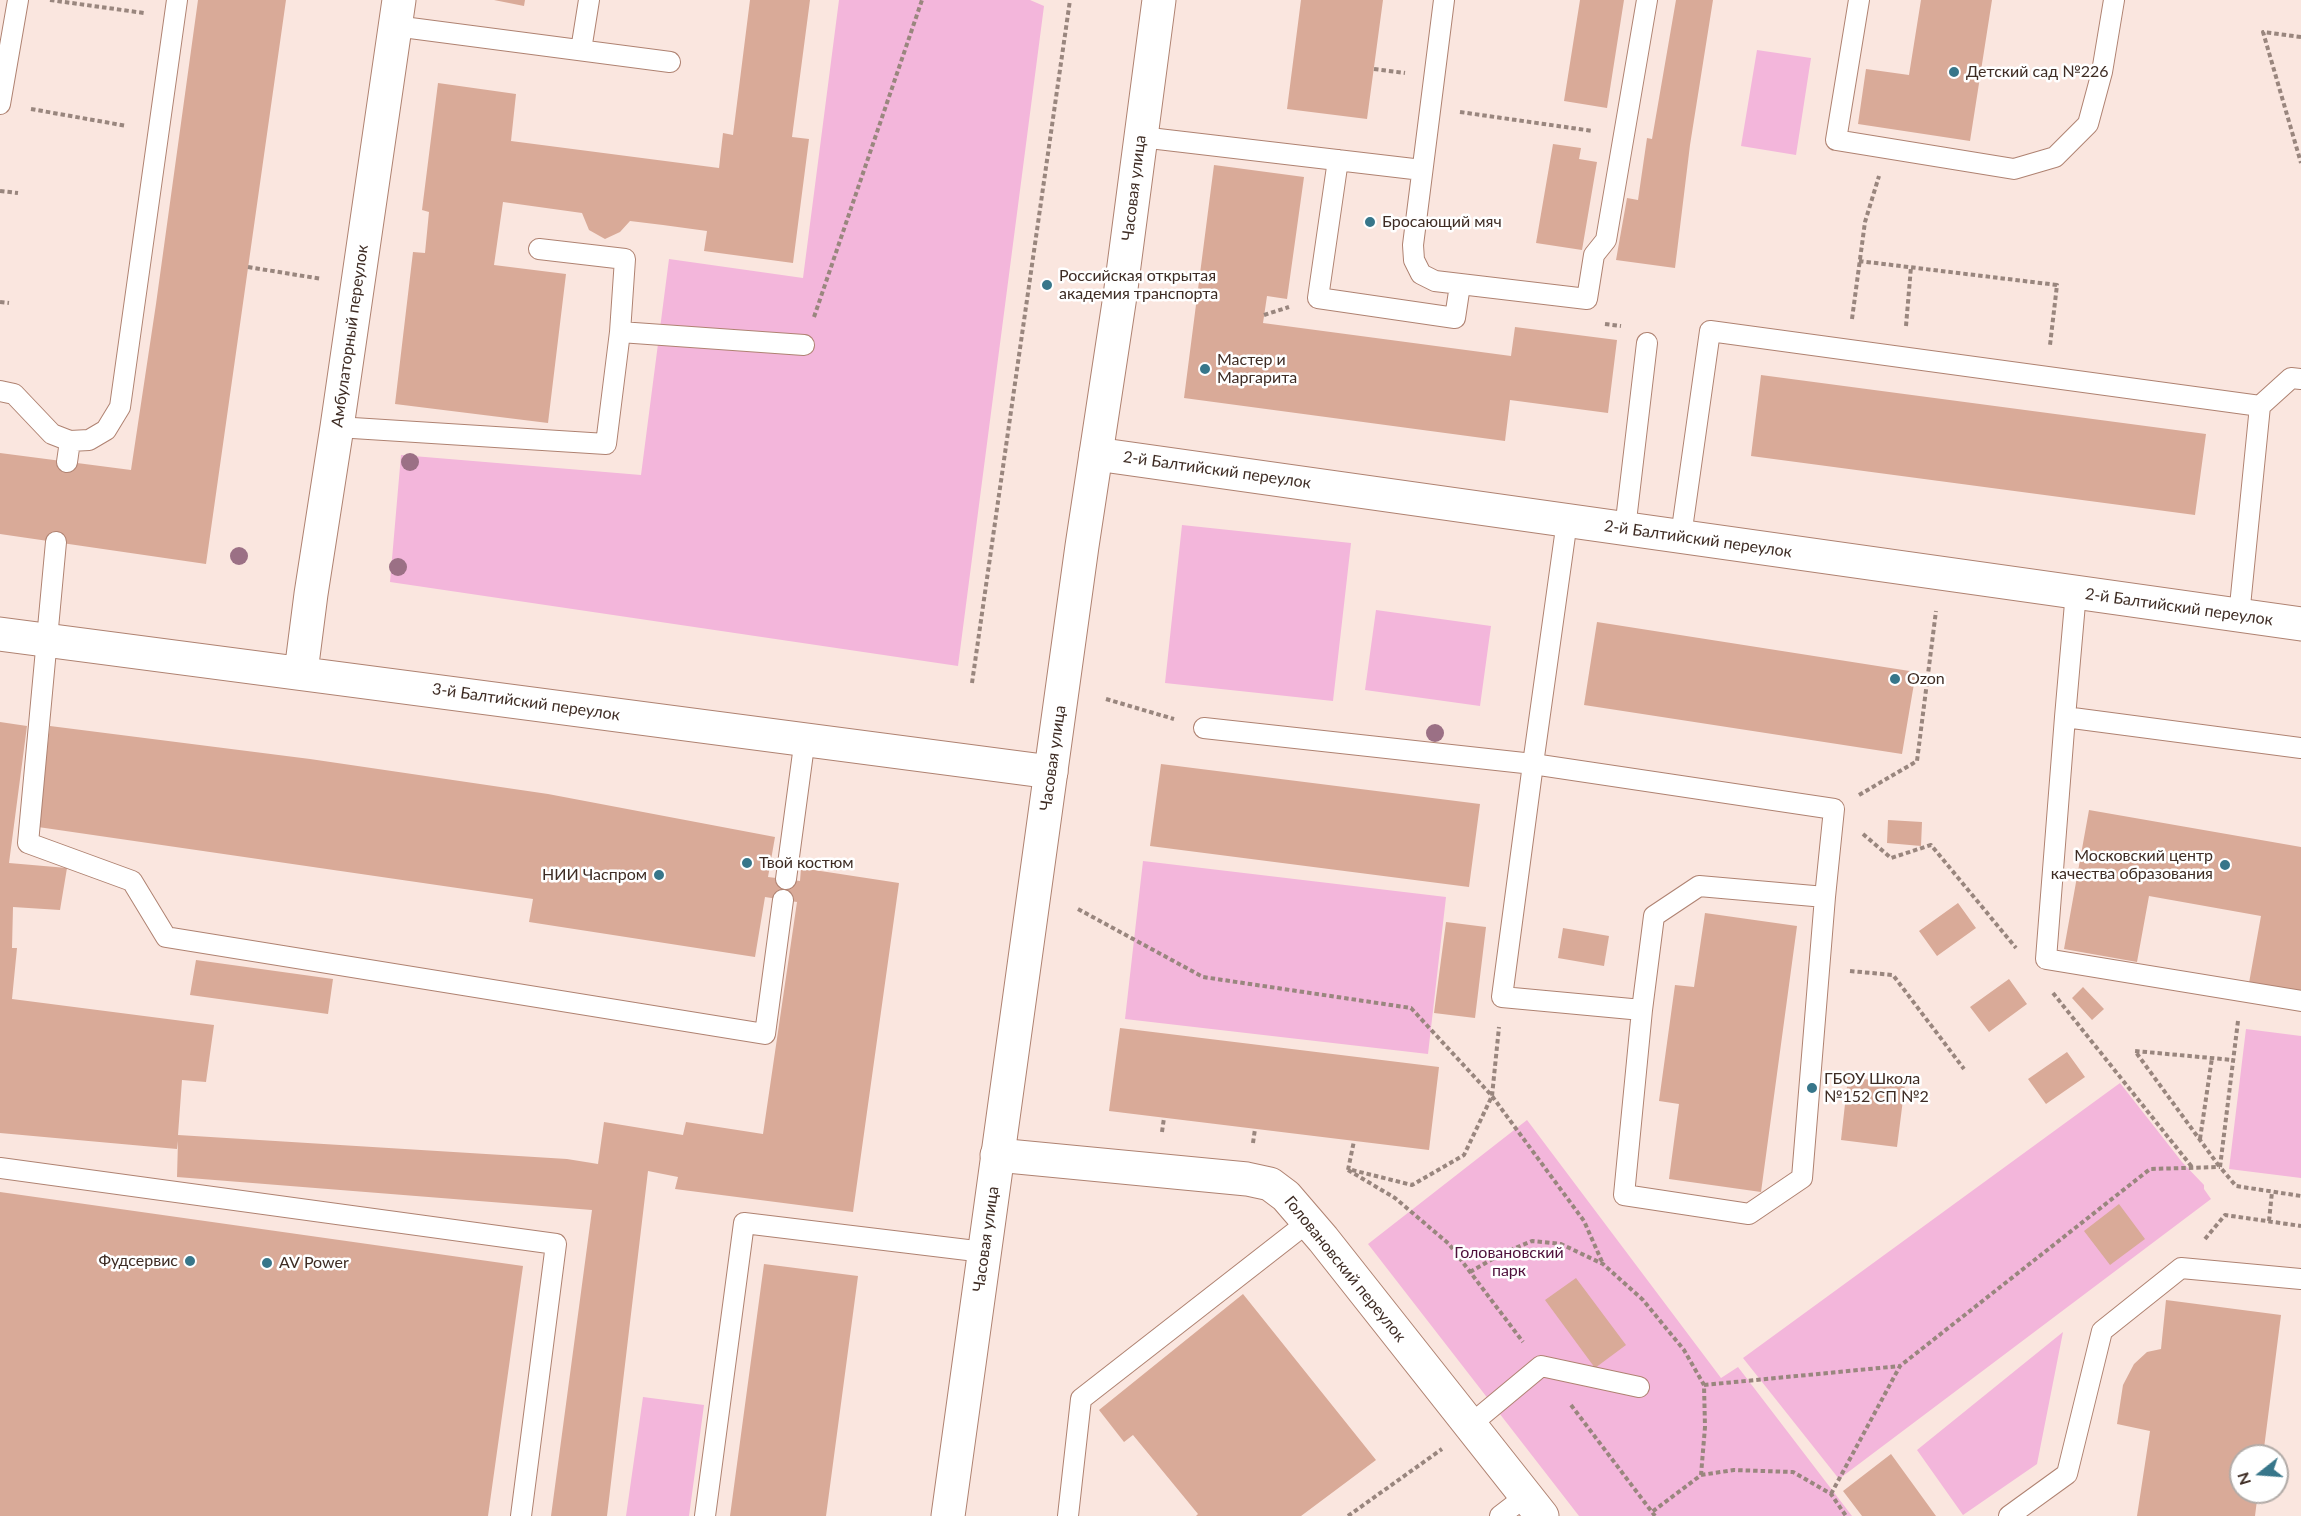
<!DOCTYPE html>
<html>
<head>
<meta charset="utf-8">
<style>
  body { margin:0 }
  #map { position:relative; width:2301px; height:1516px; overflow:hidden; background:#fae6df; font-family:Lato,sans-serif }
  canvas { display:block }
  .north { position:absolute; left:2229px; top:1444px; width:60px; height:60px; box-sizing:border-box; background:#fff; border:2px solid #b2aba7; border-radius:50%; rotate:253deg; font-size:16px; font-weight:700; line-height:24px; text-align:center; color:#3e2c24 }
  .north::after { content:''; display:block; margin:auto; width:21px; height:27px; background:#37768a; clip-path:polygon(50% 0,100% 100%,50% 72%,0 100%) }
</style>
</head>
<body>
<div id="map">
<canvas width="2301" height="1516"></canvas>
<div class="north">N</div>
</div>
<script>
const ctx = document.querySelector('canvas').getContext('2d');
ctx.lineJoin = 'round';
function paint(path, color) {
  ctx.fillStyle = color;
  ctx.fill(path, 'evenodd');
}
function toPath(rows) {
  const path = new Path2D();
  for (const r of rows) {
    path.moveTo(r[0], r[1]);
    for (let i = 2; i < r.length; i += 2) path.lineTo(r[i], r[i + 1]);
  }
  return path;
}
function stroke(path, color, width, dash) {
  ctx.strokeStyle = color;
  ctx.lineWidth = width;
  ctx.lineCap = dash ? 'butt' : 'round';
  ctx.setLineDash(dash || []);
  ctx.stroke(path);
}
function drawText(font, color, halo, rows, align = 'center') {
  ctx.font = font + ' Lato,sans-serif';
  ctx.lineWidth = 5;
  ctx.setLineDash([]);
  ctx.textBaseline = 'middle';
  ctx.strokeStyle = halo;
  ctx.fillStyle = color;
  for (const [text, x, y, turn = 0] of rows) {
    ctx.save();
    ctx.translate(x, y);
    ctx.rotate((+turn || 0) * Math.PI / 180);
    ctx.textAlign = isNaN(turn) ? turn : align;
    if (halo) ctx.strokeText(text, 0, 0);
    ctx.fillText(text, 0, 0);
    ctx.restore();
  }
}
paint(toPath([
  [839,0,1030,0,1044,6,958,666,390,582,401,455,641,475,669,259,803,278],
  [1757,50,1811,58,1796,155,1741,146],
  [1182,525,1351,543,1333,701,1165,683],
  [1376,610,1491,626,1480,706,1365,690],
  [1143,861,1446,897,1428,1054,1125,1019],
  [2246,1029,2301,1036,2301,1178,2229,1169],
  [2120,1083,2182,1162,2204,1185,2204,1189,2211,1199,1839,1479,1743,1358],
  [1527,1120,1721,1378,1738,1367,1852,1516,1579,1516,1368,1244],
  [2063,1332,2037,1464,1963,1515,1917,1450],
  [643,1397,704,1405,689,1516,626,1516]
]), '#f3b6db');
paint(toPath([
  [198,0,286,0,206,564,0,534,0,453,131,470,156,304],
  [494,0,525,0,524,6],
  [750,0,810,0,792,137,809,139,793,263,704,251,707,231,663,225,630,221,620,232,605,239,589,230,582,213,503,202,494,265,566,274,548,423,395,404,413,252,425,253,429,212,422,210,438,83,516,94,511,141,719,168,723,133,733,135],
  [1301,0,1383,0,1367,119,1287,109],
  [1580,0,1624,0,1607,108,1564,101],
  [1676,0,1713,0,1690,145,1675,268,1616,260,1627,198,1638,200,1647,138,1652,139],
  [1921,0,1992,0,1970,141,1858,124,1866,69,1909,75],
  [1553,144,1581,148,1579,159,1597,162,1582,250,1536,243],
  [1214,165,1304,177,1287,299,1267,296,1263,323,1511,356,1515,327,1617,340,1608,413,1510,400,1505,441,1184,398],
  [1761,375,2206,434,2195,515,1751,456],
  [1597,622,1916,672,1902,754,1584,705],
  [0,722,27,726,9,863,67,868,60,910,13,907,12,948,17,948,12,999,214,1025,206,1082,182,1080,178,1135,567,1159,598,1164,604,1122,683,1135,686,1122,763,1134,797,902,765,897,755,957,529,922,533,899,38,827,50,726,310,759,548,794,775,837,768,877,800,881,801,868,899,883,853,1212,675,1189,678,1177,648,1171,607,1516,551,1516,592,1210,177,1177,178,1141,177,1149,0,1133],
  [1161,764,1480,804,1469,887,1150,846],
  [2089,810,2301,847,2301,992,2249,983,2261,916,2149,896,2137,962,2064,949],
  [1888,820,1922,822,1921,846,1887,843],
  [1958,903,1976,928,1937,956,1919,931],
  [1705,913,1797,926,1761,1192,1669,1179,1679,1104,1659,1101,1675,985,1694,987],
  [1446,922,1486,927,1475,1018,1434,1013],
  [1563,928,1609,936,1604,966,1558,958],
  [196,960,333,979,328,1014,190,995],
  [2009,979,2027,1004,1989,1032,1970,1007],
  [2083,987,2104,1009,2092,1020,2072,998],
  [1120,1028,1439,1067,1429,1150,1109,1111],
  [2067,1052,2085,1077,2046,1104,2028,1079],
  [1848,1077,1905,1084,1897,1147,1841,1140],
  [0,1192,523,1266,488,1516,0,1516],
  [2119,1204,2145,1239,2110,1265,2084,1231],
  [764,1264,858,1276,826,1516,730,1516],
  [1576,1278,1626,1345,1595,1368,1545,1300],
  [1243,1294,1376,1460,1301,1516,1196,1516,1198,1514,1133,1435,1124,1442,1099,1410],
  [2166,1300,2281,1315,2263,1456,2241,1456,2241,1492,2258,1492,2255,1516,2137,1516,2150,1431,2117,1424,2123,1385,2134,1364,2147,1352,2161,1349],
  [1891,1454,1936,1516,1862,1516,1843,1491]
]), '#d9aa98');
const service = toPath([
  [1444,0,1413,245,1414,260,1421,274,1435,281,1587,299,1594,255,1606,240,1647,0],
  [1859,0,1836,140,2014,169,2055,157,2088,124,2102,72,2114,0],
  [395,26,670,62],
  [581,50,589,0],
  [0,104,18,0],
  [1141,137,1422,170],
  [1338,160,1318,298,1455,318,1460,285],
  [620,332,804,345],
  [0,391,14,394,52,434,70,441,89,440,106,430,120,407,177,0],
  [337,427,606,444,620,332,625,259,539,249],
  [67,462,70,441],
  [1625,529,1647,343],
  [1681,536,1710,331,2260,406],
  [56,542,28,843,132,881,166,937,765,1034,783,900],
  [2239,616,2260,406,2291,378,2301,379],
  [2065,717,2076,592],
  [1204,728,1533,764,1834,809,1825,897,1802,1178,1749,1214,1624,1195,1642,1010,1502,997,1533,764,1567,521],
  [2301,748,2065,717,2046,959,2301,1001],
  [786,879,805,738],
  [1642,1010,1654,916,1699,886,1825,897],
  [0,1168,556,1244,521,1516],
  [1470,1425,1541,1366,1639,1387],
  [705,1516,744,1223,984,1252],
  [1068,1516,1081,1399,1308,1222],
  [1500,1516,1526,1496],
  [2009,1516,2067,1474,2102,1331,2181,1268,2301,1279]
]);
const minor = toPath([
  [1096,454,2301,624],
  [0,634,1051,772],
  [301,672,311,594,337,427,399,0],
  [997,1155,1247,1179,1270,1184,1286,1196,1323,1239,1542,1516]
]);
const tertiary = toPath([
  [948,1516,1082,546,1120,296,1159,0]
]);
stroke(service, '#af8271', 22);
stroke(minor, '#af8271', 35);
stroke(tertiary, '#af8271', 35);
stroke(toPath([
  [50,0,144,13],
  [2301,37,2263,32,2301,163],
  [1374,69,1405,73],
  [31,109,127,126],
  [1460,112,1593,131],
  [0,191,18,193],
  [1859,261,2057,285,2050,345],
  [248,267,322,279],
  [0,302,9,303],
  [1264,315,1289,307],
  [814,317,922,0],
  [1852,319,1865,222,1879,176],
  [1605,324,1621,326],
  [1906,326,1911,267],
  [972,683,1070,0],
  [1106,699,1174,719],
  [1859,795,1917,761,1936,611],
  [1863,834,1891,858,1931,845,2016,948],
  [1078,909,1203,977,1411,1008,1492,1096,1584,1221,1603,1264],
  [1850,971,1893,975,1964,1069],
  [2053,993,2192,1167],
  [2238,1021,2220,1167,2236,1186,2301,1196],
  [1162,1132,1164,1118],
  [2200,1139,2212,1058],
  [1253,1143,1255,1129],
  [2219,1166,2135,1051,2233,1060],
  [1348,1170,1395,1198,1449,1244,1523,1342],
  [1348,1170,1354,1141],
  [1352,1170,1412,1185,1464,1155,1492,1096,1499,1027],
  [2269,1221,2272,1192],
  [2205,1239,2225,1215,2301,1226],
  [1470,1272,1503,1253,1532,1241,1561,1244,1603,1264,1643,1300,1684,1350,1704,1385,1705,1427,1701,1475,1652,1512],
  [1704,1385,1900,1366],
  [1571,1405,1655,1516],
  [1701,1475,1734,1470,1793,1472,1831,1494,1846,1516],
  [1831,1494,1900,1366,2150,1169,2220,1167],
  [1348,1516,1442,1449]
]), '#99867e', 4, [4.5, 3]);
stroke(service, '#fff', 20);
stroke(minor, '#fff', 33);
stroke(tertiary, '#fff', 33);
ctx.fillStyle = '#9b7085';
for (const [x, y] of [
  [410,462],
  [239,556],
  [398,567],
  [1435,733]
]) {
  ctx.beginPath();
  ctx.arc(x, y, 9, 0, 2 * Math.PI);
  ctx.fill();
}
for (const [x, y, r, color] of [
  [1954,72,6,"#37768a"],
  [1370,222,6,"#37768a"],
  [1047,285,6,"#37768a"],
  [1205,369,6,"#37768a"],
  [1895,679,6,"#37768a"],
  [747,863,6,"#37768a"],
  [2225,865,6,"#37768a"],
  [659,875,6,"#37768a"],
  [1812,1088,6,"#37768a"],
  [190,1261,6,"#37768a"],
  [267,1263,6,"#37768a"]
]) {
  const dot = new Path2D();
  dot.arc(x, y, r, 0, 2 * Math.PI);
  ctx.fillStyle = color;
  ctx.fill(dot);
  stroke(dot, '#fff', 2);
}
drawText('16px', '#3e2c24', '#fff', [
  ["Детский сад №226",1966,72],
  ["Бросающий мяч",1382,222],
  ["Российская открытая",1059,276],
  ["академия транспорта",1059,294],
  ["Мастер и",1217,360],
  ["Маргарита",1217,378],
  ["Ozon",1907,679],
  ["Московский центр",2213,856,"right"],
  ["качества образования",2213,874,"right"],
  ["Твой костюм",759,863],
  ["НИИ Часпром",647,875,"right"],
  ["ГБОУ Школа",1824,1079],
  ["№152 СП №2",1824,1097],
  ["Фудсервис",178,1261,"right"],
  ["AV Power",279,1263]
], 'left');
drawText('16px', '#3e2c24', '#fff', [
  ["Часовая улица",1134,188,-83],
  ["Амбулаторный переулок",350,336,-82],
  ["2-й Балтийский переулок",1217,470,8],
  ["2-й Балтийский переулок",1698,539,8],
  ["2-й Балтийский переулок",2179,607,8],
  ["3-й Балтийский переулок",526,702,8],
  ["Часовая улица",1053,758,-82],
  ["Часовая улица",986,1239,-82],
  ["Головановский переулок",1345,1269,51]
]);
drawText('16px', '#4e103b', '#fff', [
  ["Головановский",1509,1253],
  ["парк",1509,1271]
]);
</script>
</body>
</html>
